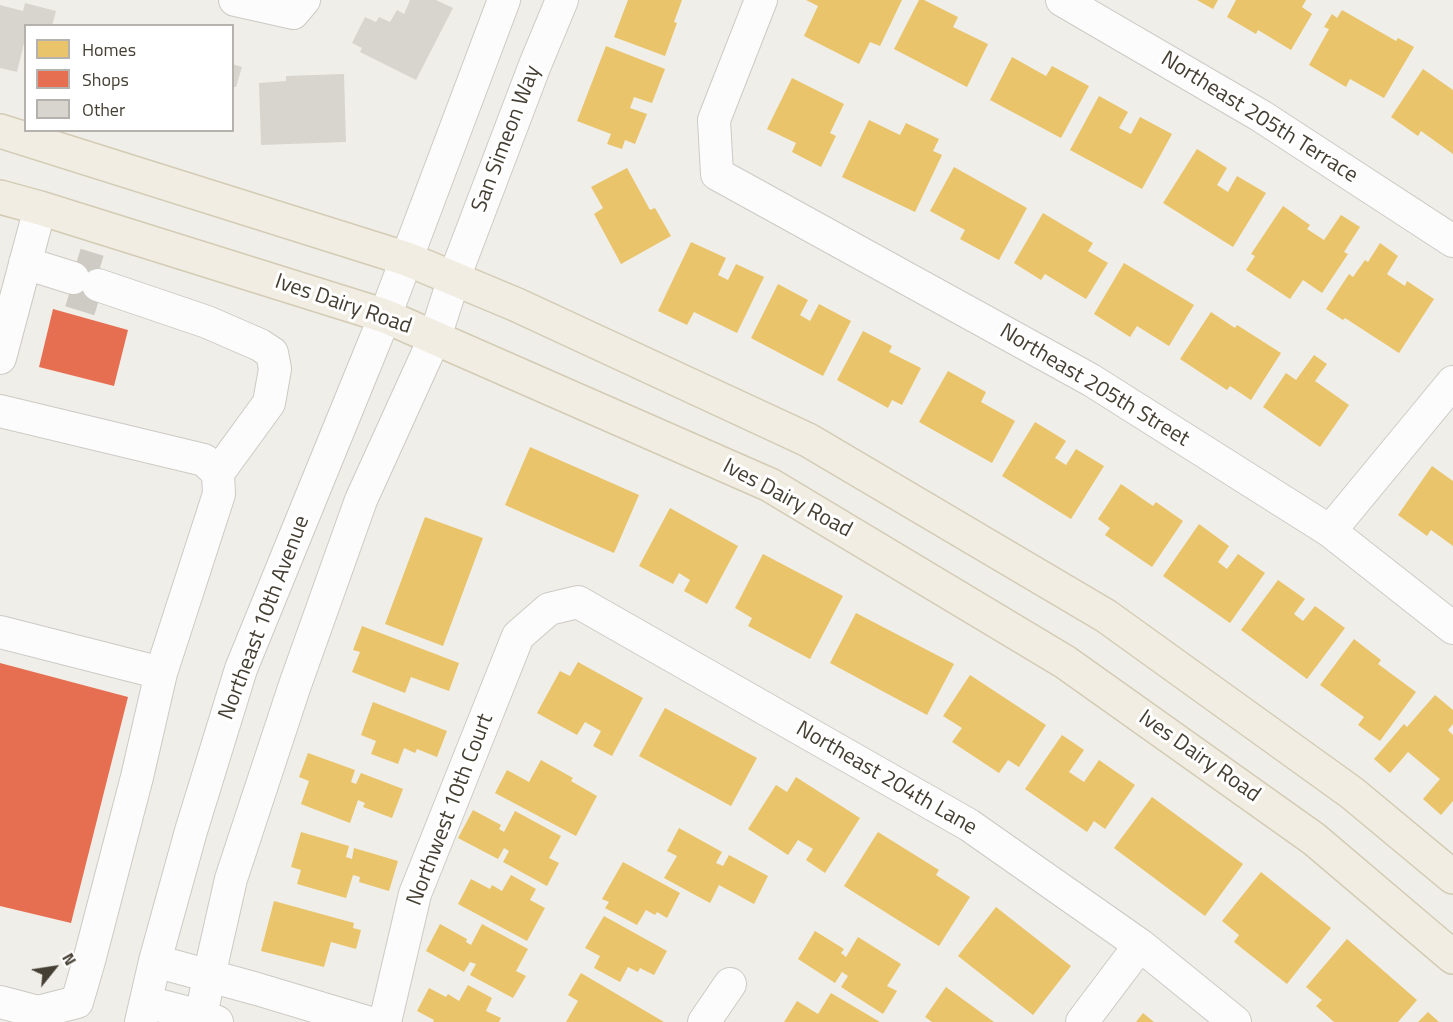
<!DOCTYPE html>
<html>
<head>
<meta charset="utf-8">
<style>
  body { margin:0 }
  #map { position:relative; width:1453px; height:1022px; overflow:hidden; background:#f0eee8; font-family:"Titillium Web",sans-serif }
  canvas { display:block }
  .legend { position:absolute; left:24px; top:24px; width:210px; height:108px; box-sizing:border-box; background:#fff; border:2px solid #b5b2ad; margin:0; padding:8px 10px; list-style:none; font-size:18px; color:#453f33 }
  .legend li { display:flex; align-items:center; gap:12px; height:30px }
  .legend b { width:30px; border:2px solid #b5b2ad }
  .north { position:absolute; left:24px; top:938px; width:60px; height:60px; -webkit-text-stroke:4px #fff; paint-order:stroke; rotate:60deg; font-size:16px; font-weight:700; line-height:24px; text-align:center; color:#453f33 }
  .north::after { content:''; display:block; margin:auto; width:21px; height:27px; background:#453f33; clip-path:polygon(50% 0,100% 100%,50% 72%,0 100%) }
</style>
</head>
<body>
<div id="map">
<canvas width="1453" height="1022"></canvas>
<ul class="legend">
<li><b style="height:16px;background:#e9c46a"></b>Homes</li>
<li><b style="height:16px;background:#e76f51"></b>Shops</li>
<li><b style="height:16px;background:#d8d5cf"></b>Other</li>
</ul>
<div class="north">N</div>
</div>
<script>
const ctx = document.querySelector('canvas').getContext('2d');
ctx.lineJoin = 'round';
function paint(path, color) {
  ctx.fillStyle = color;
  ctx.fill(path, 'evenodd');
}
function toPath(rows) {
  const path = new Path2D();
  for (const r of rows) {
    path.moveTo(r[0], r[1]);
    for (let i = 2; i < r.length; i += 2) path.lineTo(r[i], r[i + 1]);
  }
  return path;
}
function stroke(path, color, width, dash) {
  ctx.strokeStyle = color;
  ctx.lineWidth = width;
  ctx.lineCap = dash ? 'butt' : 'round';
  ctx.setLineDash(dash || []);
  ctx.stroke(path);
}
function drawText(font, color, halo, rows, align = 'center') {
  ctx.font = font + ' "Titillium Web",sans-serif';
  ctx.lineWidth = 6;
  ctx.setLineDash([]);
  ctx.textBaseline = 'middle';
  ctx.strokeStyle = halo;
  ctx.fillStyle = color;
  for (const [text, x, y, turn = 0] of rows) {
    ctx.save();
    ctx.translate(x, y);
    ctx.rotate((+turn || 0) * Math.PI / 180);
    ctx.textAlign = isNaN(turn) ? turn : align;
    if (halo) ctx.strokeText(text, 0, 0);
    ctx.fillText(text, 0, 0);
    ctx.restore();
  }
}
paint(toPath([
  [628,0,682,0,674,22,677,23,665,56,614,37],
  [806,0,902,0,880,46,870,42,859,64,804,36,818,6],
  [919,0,924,0,958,17,953,27,988,44,967,87,894,49],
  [1197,0,1218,0,1213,9],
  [1236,0,1306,0,1302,7,1312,14,1291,50,1258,30,1256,34,1227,17],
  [1342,10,1396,41,1398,38,1414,47,1384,98,1350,79,1346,87,1309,65,1329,29,1324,27,1332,14,1337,18],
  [606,46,665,69,652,103,634,97,630,108,647,114,635,144,625,140,622,149,607,144,611,134,577,121],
  [1012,57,1046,76,1052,66,1089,86,1061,138,990,100],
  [1423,69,1453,90,1453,154,1421,131,1418,136,1391,117],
  [792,78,844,104,830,133,836,136,821,167,792,152,796,143,767,129],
  [1099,96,1128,112,1119,128,1131,134,1140,117,1172,134,1142,189,1070,150],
  [869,120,900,135,906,123,939,139,933,151,942,155,915,212,842,177],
  [1197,149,1227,168,1217,185,1228,192,1237,176,1266,193,1233,247,1163,203],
  [954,167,1027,208,999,260,960,239,965,230,930,211],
  [627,168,650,210,655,208,671,236,621,264,594,214,603,208,591,187],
  [1283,206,1310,225,1307,229,1324,240,1341,215,1360,227,1344,252,1348,254,1322,293,1303,280,1290,299,1246,270,1255,256,1251,254],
  [1043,213,1093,243,1088,251,1108,263,1086,299,1045,274,1041,280,1014,263],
  [691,242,726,258,718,275,728,280,736,264,764,277,737,333,694,312,687,325,658,311],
  [1380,243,1398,256,1387,274,1405,286,1407,281,1434,299,1399,353,1345,318,1343,320,1326,309,1349,274,1353,277,1365,260,1368,262],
  [1124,263,1194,305,1169,346,1137,326,1130,337,1094,314],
  [778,284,808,300,800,315,810,321,819,304,851,321,823,376,751,338],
  [1211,312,1235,328,1237,325,1281,353,1251,400,1230,386,1227,390,1180,359],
  [863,331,892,346,889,352,921,368,902,405,892,400,888,408,837,380],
  [1314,355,1327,364,1315,381,1349,405,1320,447,1263,407,1286,373,1296,380],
  [948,371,986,392,981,402,1015,421,992,463,919,422],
  [1035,422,1066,441,1055,458,1066,465,1076,449,1104,466,1071,519,1002,476],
  [530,447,639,495,614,553,505,505],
  [1432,466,1453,481,1453,546,1431,530,1427,536,1398,515],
  [1121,484,1153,506,1156,502,1183,521,1152,567,1105,535,1110,528,1098,519],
  [670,508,738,546,707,604,684,591,690,580,679,573,673,584,639,566],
  [425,517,483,538,443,646,385,624],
  [1199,524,1229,546,1218,562,1227,569,1238,554,1265,573,1230,623,1163,576],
  [763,554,843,596,810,659,748,626,752,618,735,608],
  [1278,580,1305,599,1294,614,1303,621,1315,606,1345,628,1307,679,1241,630],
  [856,613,954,664,927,715,830,663],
  [362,626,459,663,449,691,411,677,405,693,352,672,360,652,353,650],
  [1354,639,1381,660,1378,664,1416,692,1380,741,1358,725,1364,717,1320,685],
  [578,662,643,698,612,756,593,746,601,731,585,722,577,735,537,713,560,671,570,676],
  [970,675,1046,725,1019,767,1008,760,999,773,952,742,962,728,943,716],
  [1435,695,1453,710,1453,724,1448,730,1453,735,1453,801,1441,815,1423,799,1440,779,1408,752,1390,773,1374,759,1404,724,1407,727],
  [373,702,447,731,437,757,417,749,415,753,404,748,398,764,371,754,376,741,361,735],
  [665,708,757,758,731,806,639,756],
  [1062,735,1084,750,1069,772,1084,782,1099,760,1135,785,1105,829,1094,821,1087,832,1025,789],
  [308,753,355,770,351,782,356,784,361,773,403,789,392,818,363,807,365,803,358,800,350,823,301,804,309,781,299,777],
  [541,760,573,778,571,781,597,796,576,836,495,793,507,770,529,782],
  [796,777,860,818,825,873,806,860,813,849,798,840,788,855,748,829,776,785,787,792],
  [1152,797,1243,864,1205,916,1114,848],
  [473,810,501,825,499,829,504,832,515,811,561,836,549,858,559,863,547,886,503,862,509,851,504,848,498,859,458,838],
  [679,828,722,852,716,863,723,866,729,855,768,876,754,904,719,885,710,903,664,878,677,856,667,851],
  [301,832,349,846,346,857,352,859,354,848,398,861,389,891,359,882,360,877,353,875,346,898,297,884,301,870,291,867],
  [878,832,939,870,936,875,970,897,939,946,844,886],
  [623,862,680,893,667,918,657,912,655,915,646,910,637,925,605,908,609,902,602,899],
  [1261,872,1331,928,1287,984,1234,942,1239,935,1222,921],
  [511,875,536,889,530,900,545,908,527,941,458,904,471,879,490,889,492,885,502,891],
  [274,901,354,923,353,928,361,930,356,949,331,942,324,967,261,951],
  [996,907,1071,966,1033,1015,958,956],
  [604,916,667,951,654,975,640,968,638,972,628,967,620,982,594,968,600,956,585,948],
  [440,924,467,939,466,942,471,945,482,924,528,949,516,971,526,976,513,998,470,975,476,964,470,962,464,972,426,951],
  [815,931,844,949,841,953,846,957,858,937,901,964,887,986,897,991,883,1014,841,987,848,976,842,972,835,983,798,959],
  [1347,939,1417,1000,1398,1022,1334,1022,1316,1006,1322,1000,1306,987],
  [581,973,664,1022,566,1022,578,1001,568,995],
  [468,985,492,998,486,1011,501,1018,499,1022,433,1022,434,1020,417,1011,429,988,446,997,448,994,459,1001],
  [946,987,994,1022,932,1022,925,1017],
  [831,993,880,1022,784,1022,797,1001,818,1014],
  [1428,1012,1439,1022,1418,1022],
  [1143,1013,1154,1022,1136,1022]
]), '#e9c46a');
paint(toPath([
  [53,309,128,330,114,386,39,367],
  [0,663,128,697,71,923,0,906]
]), '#e76f51');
paint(toPath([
  [410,0,436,0,453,8,416,80,360,52,362,48,352,43,365,17,376,22,379,17,390,22,397,10,404,14],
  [25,3,56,11,52,26,26,26,26,43,24,43,17,72,0,68,0,5,23,11],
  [232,64,242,67,236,87,232,87],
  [344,74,346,142,261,145,259,83,286,81,286,76]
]), '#d8d5cf');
stroke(toPath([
  [76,264,99,271],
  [70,291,99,300]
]), '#cecbc4', 32, [32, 16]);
const minor = toPath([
  [235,0,293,13,304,0],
  [761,0,714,120,717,174,1091,380,1330,531,1453,628],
  [1062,0,1261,116,1453,241],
  [25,263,73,278],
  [98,285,207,322,260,345,272,353,275,369,269,403,218,473],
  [0,358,40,208],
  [0,411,204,460,218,473,219,494,161,673,137,777,89,961,77,1002,38,1012,0,1002],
  [1330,531,1453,382],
  [0,632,161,673],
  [155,961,257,989,367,1022],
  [146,1002,201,1016,217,1022],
  [141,1022,155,961,191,831,241,669,385,316,504,0],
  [200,1022,209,976,231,879,295,685,361,500,435,337,454,278,535,65,562,0],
  [385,1022,415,894,518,636,549,609,578,602,969,825,1140,945,1235,1022],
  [704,1022,730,984],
  [1082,1022,1140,945]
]);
const major = toPath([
  [0,131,407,259,517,305,808,440,1106,616,1352,793,1453,877],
  [0,197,40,208,385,316,770,485,1065,662,1314,839,1453,957]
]);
stroke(minor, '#cccac4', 34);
stroke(major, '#d3cbb4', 36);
stroke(minor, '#fdfcfc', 32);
stroke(major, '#f1ede2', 33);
drawText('22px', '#453f33', '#fff', [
  ["Northeast 205th Terrace",1259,118,32],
  ["San Simeon Way",507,139,-69],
  ["Ives Dairy Road",343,305,19],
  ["Northeast 205th Street",1094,386,31],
  ["Ives Dairy Road",787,499,28],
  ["Northeast 10th Avenue",265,618,-69],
  ["Ives Dairy Road",1199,757,35],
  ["Northeast 204th Lane",886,779,30],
  ["Northwest 10th Court",451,810,-69]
]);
</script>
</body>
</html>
